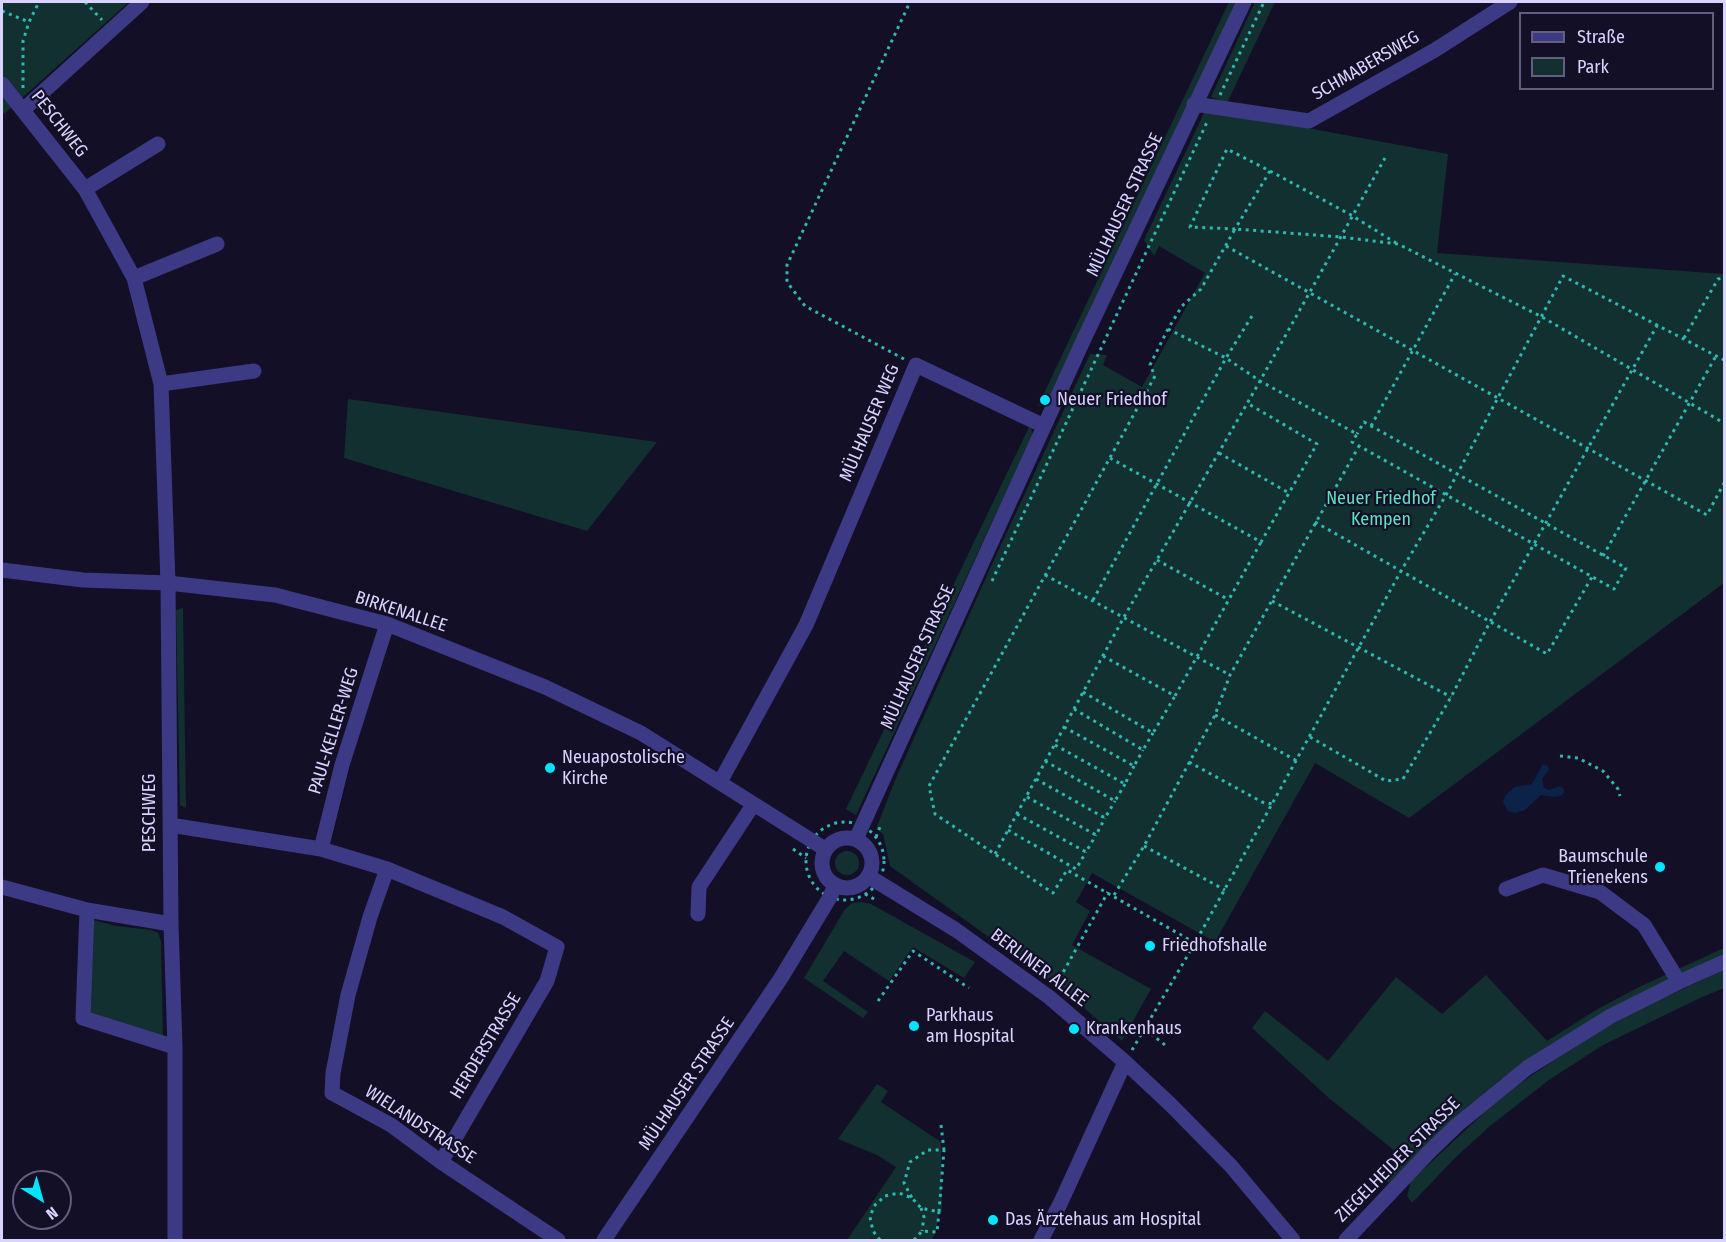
<!DOCTYPE html>
<html>
<head>
<meta charset="utf-8">
<style>
  body { margin:0 }
  #map { position:relative; width:1726px; height:1242px; overflow:hidden; background:#130f26; font-family:"Fira Sans Condensed",sans-serif }
  canvas { display:block }
  .frame { position:absolute; inset:0; border:3px solid #d9d4ff; pointer-events:none }
  .legend { position:absolute; left:1519px; top:12px; width:195px; height:78px; box-sizing:border-box; background:#130f26; border:2px solid #625e7d; margin:0; padding:8px 10px; list-style:none; font-size:18px; color:#d9d4ff }
  .legend li { display:flex; align-items:center; gap:12px; height:30px }
  .legend b { width:30px; border:2px solid #625e7d }
  .north { position:absolute; left:12px; top:1170px; width:60px; height:60px; box-sizing:border-box; background:#130f26; border:2px solid #625e7d; border-radius:50%; rotate:143deg; font-size:16px; font-weight:700; line-height:24px; text-align:center; color:#d9d4ff }
  .north::after { content:''; display:block; margin:auto; width:21px; height:27px; background:#00e5ff; clip-path:polygon(50% 0,100% 100%,50% 72%,0 100%) }
</style>
</head>
<body>
<div id="map">
<canvas width="1726" height="1242"></canvas>
<div class="frame"></div>
<ul class="legend">
<li><b style="height:8px;background:#3d3a85"></b>Straße</li>
<li><b style="height:16px;background:#12302f"></b>Park</li>
</ul>
<div class="north">N</div>
</div>
<script>
const ctx = document.querySelector('canvas').getContext('2d');
ctx.lineJoin = 'round';
function paint(path, color) {
  ctx.fillStyle = color;
  ctx.fill(path, 'evenodd');
}
function toPath(rows) {
  const path = new Path2D();
  for (const r of rows) {
    if (r.length === 3) {
      path.moveTo(r[0] + r[2], r[1]);
      path.arc(r[0], r[1], r[2], 0, 2 * Math.PI);
      continue;
    }
    path.moveTo(r[0], r[1]);
    for (let i = 2; i < r.length; i += 2) path.lineTo(r[i], r[i + 1]);
  }
  return path;
}
function stroke(path, color, width, dash) {
  ctx.strokeStyle = color;
  ctx.lineWidth = width;
  ctx.lineCap = dash ? 'butt' : 'round';
  ctx.setLineDash(dash || []);
  ctx.stroke(path);
}
function drawText(font, color, halo, rows, align = 'center') {
  ctx.font = font + ' "Fira Sans Condensed",sans-serif';
  ctx.lineWidth = 4.5;
  ctx.setLineDash([]);
  ctx.textBaseline = 'middle';
  ctx.strokeStyle = halo;
  ctx.fillStyle = color;
  for (const [text, x, y, turn = 0] of rows) {
    ctx.save();
    ctx.translate(x, y);
    ctx.rotate((+turn || 0) * Math.PI / 180);
    ctx.textAlign = isNaN(turn) ? turn : align;
    if (halo) ctx.strokeText(text, 0, 0);
    ctx.fillText(text, 0, 0);
    ctx.restore();
  }
}
paint(toPath([
  [2,2,129,2,4,114,2,110],
  [1229,2,1237,2,1049,400,1038,406],
  [1255,2,1275,2,1227,103,1211,97],
  [1210,110,1448,154,1437,253,1724,274,1724,583,1409,818,1315,763,1215,942,1092,873,1076,902,1090,911,1072,945,1151,989,1122,1041,1068,994,890,866,883,834,876,829,896,778,993,562,1090,354,1107,355,1103,365,1142,387,1205,273,1159,246,1154,256,1144,240,1204,113],
  [348,399,657,442,587,531,344,458],
  [1030,425,1033,434,856,815,846,809],
  [183,608,186,808,180,805,176,610],
  [847,863,12],
  [861,902,871,904,975,962,964,978,913,947,889,981,844,951,823,981,868,1012,863,1018,804,978,845,909,852,903],
  [93,920,116,926,152,930,158,933,161,941,163,1038,90,1013],
  [1724,948,1724,955,1550,1045,1499,1081,1449,1123,1389,1183,1386,1180,1405,1159,1330,1099,1252,1028,1265,1011,1328,1061,1396,977,1442,1014,1486,975,1547,1041,1596,1010,1637,988],
  [1724,970,1724,988,1700,998,1603,1045,1549,1080,1490,1126,1455,1158,1412,1203,1407,1196,1411,1181,1487,1110,1519,1084,1597,1032,1644,1007],
  [877,1084,888,1091,881,1102,941,1142,942,1212,939,1214,936,1231,932,1240,876,1240,872,1238,869,1240,847,1240,896,1167,877,1155,838,1139]
]), '#12302f');
paint(toPath([
  [1543,764,1548,766,1549,770,1542,779,1544,788,1549,790,1560,786,1564,789,1564,793,1560,796,1553,797,1541,795,1525,810,1515,813,1508,811,1503,802,1505,796,1515,787,1532,784]
]), '#0c2248');
stroke(toPath([
  [85,2,102,20],
  [2,11,29,22],
  [23,88,23,41,29,22,39,2],
  [1220,95,1264,2],
  [1270,171,1235,229,1190,227,1227,149,1270,171,1351,215,1396,243],
  [1226,246,1707,515,1724,483],
  [1168,329,1226,358,1260,381,1357,434,1352,442,1614,589,1626,568,1364,422,1357,434],
  [1684,338,1718,279,1724,278],
  [904,359,805,306,787,282,787,265,910,2],
  [1371,426,1455,274],
  [1219,453,1289,493],
  [1110,458,1261,542,1317,444,1247,403],
  [1315,522,1547,654,1592,577],
  [1603,556,1716,356],
  [1157,560,1229,600],
  [1045,575,1230,675],
  [992,581,1208,120],
  [1093,600,1226,358,1252,316],
  [1272,601,1451,697],
  [1103,656,1175,696,1261,542],
  [1083,692,1153,733,1175,696],
  [1074,709,1143,750,1153,733],
  [1215,715,1297,761],
  [1064,727,1134,766,1143,750],
  [1310,737,1386,781,1403,779,1451,697,1490,622,1658,324],
  [1055,745,1125,784,1134,766],
  [1560,756,1578,758,1603,771,1618,789,1620,796],
  [1045,761,1115,801,1125,784],
  [1189,762,1262,802,1273,804],
  [1036,779,1105,818,1115,801],
  [1027,797,1096,835,1105,818],
  [1017,814,1086,852,1096,835],
  [845,861,39],
  [1008,830,1076,869,1086,852],
  [876,837,880,827],
  [1144,846,1225,890],
  [793,849,806,858],
  [995,854,1124,617,1260,381,1385,158],
  [865,894,874,899],
  [1114,895,1144,846,1215,715,1230,675,1359,446],
  [1195,943,1067,870,1053,893,935,814,929,786,1155,376,1150,365,1168,329,1182,306,1201,289,1235,229,1341,237,1398,244,1542,317,1724,423],
  [1056,985,1108,892],
  [878,1001,913,951,969,988],
  [1145,1029,1165,1045],
  [1132,1050,1195,943,1401,571,1446,495,1563,276,1724,360],
  [941,1125,944,1150],
  [921,1208,924,1217,922,1231],
  [880,1240,873,1231,870,1217,874,1206,885,1196,899,1193,912,1198,921,1208,939,1212,944,1150,928,1150,910,1162,904,1183,912,1198],
  [914,1240,922,1231,937,1232,939,1212]
]), '#2fb8b0', 3, [3, 4.5]);
stroke(toPath([
  [2,84,85,189,134,278,161,384,168,583,171,924,175,1047,175,1240],
  [1194,104,1309,121,1435,50,1510,2],
  [23,110,142,2],
  [85,189,158,144],
  [134,278,217,244],
  [161,384,254,371],
  [2,570,83,580,168,583,275,595,387,624,545,687,641,733,825,849],
  [720,782,806,625,916,365,1044,426],
  [170,825,321,849,387,869,503,917,557,947,547,981,441,1162],
  [847,863,25],
  [856,839,1083,341,1244,2],
  [321,849,342,765,387,624],
  [387,869,370,917,348,995,333,1073,332,1093,391,1125,441,1162,558,1240],
  [868,876,956,930,1049,997,1125,1062,1171,1105,1231,1166,1293,1240],
  [2,887,87,910,171,924],
  [1506,889,1543,875,1600,892,1644,925,1679,982],
  [87,910,83,1018,175,1047],
  [698,914,699,887,753,805],
  [604,1240,781,978,830,897,835,885],
  [1041,1240,1060,1204,1125,1062],
  [1346,1240,1428,1153,1457,1125,1527,1068,1611,1016,1679,982,1724,962]
]), '#3d3a85', 15);
for (const [x, y, r, color] of [
  [1045,400,6,"#00e5ff"],
  [550,768,6,"#00e5ff"],
  [1660,867,6,"#00e5ff"],
  [1150,946,6,"#00e5ff"],
  [914,1026,6,"#00e5ff"],
  [1074,1029,6,"#00e5ff"],
  [993,1220,6,"#00e5ff"]
]) {
  const dot = new Path2D();
  dot.arc(x, y, r, 0, 2 * Math.PI);
  ctx.fillStyle = color;
  ctx.fill(dot);
  stroke(dot, '#130f26', 2);
}
drawText('18px', '#d9d4ff', '#130f26', [
  ["SCHMABERSWEG",1366,66,-30],
  ["PESCHWEG",59,124,52],
  ["MÜLHAUSER STRASSE",1125,205,-65],
  ["MÜLHAUSER WEG",870,423,-67],
  ["BIRKENALLEE",401,612,18],
  ["MÜLHAUSER STRASSE",918,657,-66],
  ["PAUL-KELLER-WEG",334,731,-73],
  ["PESCHWEG",150,813,-90],
  ["BERLINER ALLEE",1039,968,37],
  ["HERDERSTRASSE",486,1046,-59],
  ["MÜLHAUSER STRASSE",687,1084,-56],
  ["WIELANDSTRASSE",420,1125,33],
  ["ZIEGELHEIDER STRASSE",1398,1160,-45]
]);
drawText('18px', '#d9d4ff', '#130f26', [
  ["Neuer Friedhof",1057,400],
  ["Neuapostolische",562,758],
  ["Kirche",562,779],
  ["Baumschule",1648,857,"right"],
  ["Trienekens",1648,878,"right"],
  ["Friedhofshalle",1162,946],
  ["Parkhaus",926,1016],
  ["am Hospital",926,1037],
  ["Krankenhaus",1086,1029],
  ["Das Ärztehaus am Hospital",1005,1220]
], 'left');
drawText('18px', '#5fe0c0', '#130f26', [
  ["Neuer Friedhof",1381,499],
  ["Kempen",1381,520]
]);
</script>
</body>
</html>
